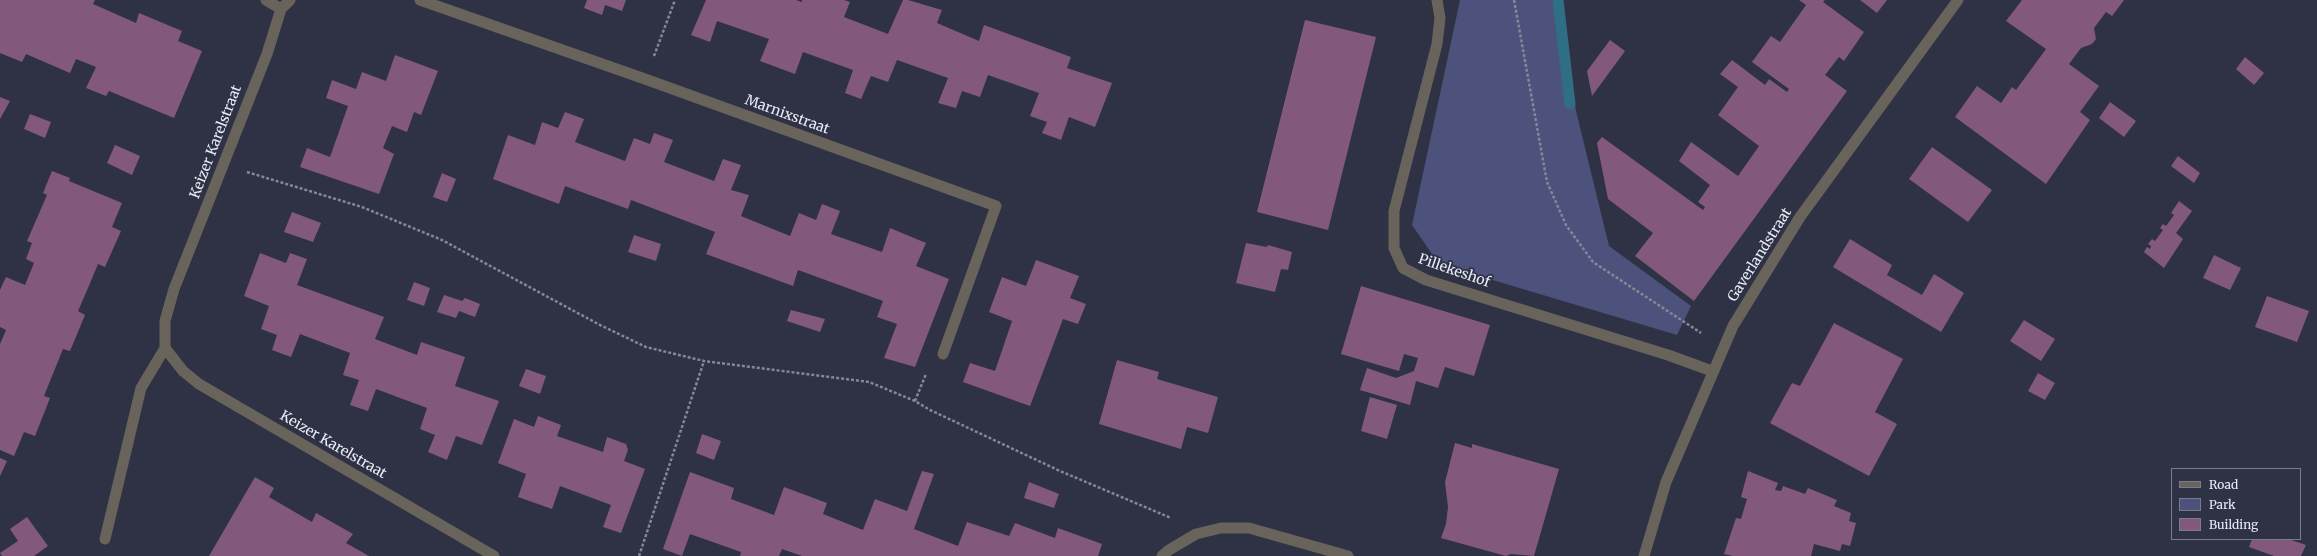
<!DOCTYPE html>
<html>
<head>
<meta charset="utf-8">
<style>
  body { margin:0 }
  #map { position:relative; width:2317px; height:556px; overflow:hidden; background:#2f3244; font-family:Merriweather,serif }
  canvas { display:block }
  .legend { position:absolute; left:2171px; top:468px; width:130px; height:72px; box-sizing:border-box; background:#2f3244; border:1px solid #797c8c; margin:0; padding:5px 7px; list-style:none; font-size:12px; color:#e9ebf7 }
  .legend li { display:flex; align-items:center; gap:8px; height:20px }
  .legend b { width:20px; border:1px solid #797c8c }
</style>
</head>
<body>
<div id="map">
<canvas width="2317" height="556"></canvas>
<ul class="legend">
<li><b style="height:5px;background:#69645b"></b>Road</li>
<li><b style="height:11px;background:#4c527c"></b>Park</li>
<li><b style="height:11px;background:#82597c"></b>Building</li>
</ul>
</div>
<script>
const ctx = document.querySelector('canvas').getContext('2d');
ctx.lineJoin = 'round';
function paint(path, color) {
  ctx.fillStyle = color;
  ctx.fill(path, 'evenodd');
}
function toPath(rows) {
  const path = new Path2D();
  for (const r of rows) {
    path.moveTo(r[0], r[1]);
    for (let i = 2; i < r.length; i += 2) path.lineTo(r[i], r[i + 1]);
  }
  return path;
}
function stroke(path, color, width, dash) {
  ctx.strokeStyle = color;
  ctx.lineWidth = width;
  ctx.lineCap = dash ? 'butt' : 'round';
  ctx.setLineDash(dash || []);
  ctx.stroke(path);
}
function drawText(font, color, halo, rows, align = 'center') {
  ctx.font = font + ' Merriweather,serif';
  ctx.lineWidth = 3.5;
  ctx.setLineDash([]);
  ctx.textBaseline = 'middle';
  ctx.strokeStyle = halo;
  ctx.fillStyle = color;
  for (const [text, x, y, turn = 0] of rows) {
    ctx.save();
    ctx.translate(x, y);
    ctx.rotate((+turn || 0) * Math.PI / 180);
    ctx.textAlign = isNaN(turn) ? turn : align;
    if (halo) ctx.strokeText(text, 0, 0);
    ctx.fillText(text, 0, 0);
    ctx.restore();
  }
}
paint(toPath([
  [1460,0,1561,0,1576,111,1609,246,1691,306,1677,335,1439,264,1412,225]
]), '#4c527c');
stroke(toPath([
  [1558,0,1570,104]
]), '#2f6e85', 11);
paint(toPath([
  [0,0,95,0,93,4,136,23,139,13,182,31,178,41,202,51,174,118,109,91,106,96,86,88,96,67,76,59,70,73,26,54,22,62,0,53],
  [587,0,626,0,622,11,605,5,602,15,584,8],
  [706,0,796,0,802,2,802,0,844,0,850,2,844,17,888,34,903,0,908,0,942,10,937,23,979,41,984,25,1071,57,1067,68,1112,83,1095,127,1069,117,1061,140,1042,133,1047,122,1030,116,1039,93,988,75,980,97,962,91,956,108,938,103,948,78,897,60,888,82,871,76,861,99,845,93,853,70,803,52,795,74,760,61,769,39,717,21,710,42,691,35],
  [1799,0,1825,0,1823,2,1864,32,1844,61,1839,57,1825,75,1847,91,1694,301,1635,256,1653,233,1608,199,1597,143,1602,137,1703,210,1705,207,1698,202,1710,185,1679,161,1691,142,1738,176,1759,146,1718,115,1738,87,1720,74,1732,60,1765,85,1769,79,1787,92,1789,89,1752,62,1771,36,1780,42,1806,5],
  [1860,0,1887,0,1877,13],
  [2022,0,2124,0,2112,16,2106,12,2094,28,2096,39,2092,44,2081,48,2069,64,2099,86,2080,112,2090,120,2046,184,1955,117,1977,86,2001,103,2012,87,2016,90,2046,49,2006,21],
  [1305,20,1376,37,1328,230,1257,212],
  [1610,40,1625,51,1592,96,1587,71],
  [395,55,438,71,421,115,414,112,407,132,392,126,383,148,394,154,379,194,300,167,307,148,330,157,348,106,326,98,332,80,356,89,362,72,386,81],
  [2245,57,2264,73,2254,85,2236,69],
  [0,97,10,101,0,119],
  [2110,102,2136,121,2124,137,2099,118],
  [565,112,584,119,575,142,625,161,634,138,650,144,654,133,673,140,664,162,714,181,723,159,741,165,731,190,749,195,741,216,790,236,799,213,816,220,822,204,840,211,831,234,882,252,890,228,926,243,916,266,949,279,915,367,884,358,897,324,877,317,883,301,798,270,793,286,706,254,715,232,631,200,628,209,565,186,559,204,493,179,508,135,535,145,542,122,558,128],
  [30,114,51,122,45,138,24,129],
  [115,145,140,156,132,175,107,163],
  [1932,147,1992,190,1968,222,1909,179],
  [2178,156,2200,173,2194,183,2171,166],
  [52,171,70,178,69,181,122,203,112,227,121,231,105,267,98,264,88,288,78,311,85,315,70,351,63,349,44,396,50,398,35,436,24,432,14,456,0,450,0,344,6,330,0,327,0,290,6,277,25,285,34,263,26,259,32,243,27,241,47,195,43,193],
  [442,173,456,179,447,202,433,197],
  [2179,201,2192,211,2176,233,2183,239,2164,268,2144,252,2147,247,2150,249,2151,246,2148,244,2152,239,2155,241,2163,230,2160,228,2163,224,2166,226,2174,215,2171,213],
  [292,212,321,223,313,242,284,232],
  [634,235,661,244,656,261,628,252],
  [1850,239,1892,265,1887,275,1922,295,1934,274,1964,293,1941,332,1833,267],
  [1246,243,1267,247,1268,245,1292,252,1288,270,1281,269,1275,292,1236,283],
  [260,253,286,263,290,253,307,259,297,285,384,317,375,339,417,355,421,342,465,357,455,386,499,401,482,445,456,436,447,460,428,452,435,435,420,429,427,408,376,389,368,411,350,405,359,380,343,375,350,353,300,334,291,357,272,350,277,335,261,329,269,306,244,296],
  [2214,255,2241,268,2230,290,2203,278],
  [1036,260,1079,276,1070,298,1086,304,1078,324,1063,319,1030,406,963,382,970,363,995,371,1012,321,989,312,1002,277,1026,286],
  [414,282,430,288,424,306,407,300],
  [1361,286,1490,325,1474,376,1445,367,1438,388,1416,381,1410,405,1360,390,1367,368,1396,378,1414,371,1418,358,1404,354,1399,371,1341,354],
  [444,295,462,301,465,298,480,304,475,317,459,311,456,318,437,312],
  [2267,296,2309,311,2297,342,2255,327],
  [791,310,825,319,820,332,787,321],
  [2024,320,2055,339,2041,361,2010,341],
  [1834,323,1903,359,1875,412,1897,424,1869,476,1770,423,1792,383,1800,386],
  [1117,360,1159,372,1157,379,1218,397,1208,433,1187,427,1181,449,1099,424],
  [526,369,546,376,540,394,519,386],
  [2038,373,2055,383,2045,400,2028,391],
  [1370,397,1397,405,1387,439,1361,431],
  [538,416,561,425,557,436,603,452,607,437,626,444,628,450,624,461,645,469,621,533,603,527,611,505,560,486,552,509,518,497,526,474,498,463,514,419,534,427],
  [702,434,721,441,714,460,696,453],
  [1455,443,1472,448,1472,444,1559,469,1534,556,1511,554,1506,556,1441,538,1446,524,1448,507,1445,482],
  [0,458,7,461,0,476],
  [922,471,934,474,914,529,958,546,967,522,1009,536,1015,523,1055,538,1058,528,1102,544,1098,556,802,556,782,549,779,556,740,556,741,552,690,534,682,556,663,549,690,472,734,488,731,499,774,515,784,487,827,503,823,514,863,530,875,499,907,511],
  [1748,471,1778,483,1775,490,1781,491,1783,486,1805,494,1808,488,1837,500,1834,506,1851,513,1849,521,1856,523,1850,546,1842,544,1840,551,1814,544,1811,556,1733,556,1724,554,1736,518,1741,519,1747,499,1741,497],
  [255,477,274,488,269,497,312,522,316,513,353,534,346,543,369,556,209,556],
  [1029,482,1059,494,1054,508,1024,498],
  [27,517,48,546,34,556,2,556,0,553,18,541,10,529],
  [2252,539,2288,539,2306,545,2301,556,2274,556,2249,547]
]), '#82597c');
stroke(toPath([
  [1514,0,1547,182,1566,225,1593,262,1701,333],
  [654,56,675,0],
  [247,172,362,207,442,240,600,325,646,347,704,361,869,382,915,401,930,410,1060,471,1171,518],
  [915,401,926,374],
  [639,556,704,361]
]), '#858797', 2.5, [3, 2]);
stroke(toPath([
  [266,0,281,9,267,54,174,289,165,321,165,348,183,371,199,384,494,556],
  [420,0,645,79,996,206,943,354],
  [1437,0,1440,18,1437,44,1394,211,1394,248,1403,268,1426,280,1668,355,1712,371],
  [281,9,290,0],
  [105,539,141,388,165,348],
  [1162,556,1169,550,1196,534,1221,528,1249,528,1348,556]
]), '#69645b', 11);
stroke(toPath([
  [1644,556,1666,482,1733,326,1800,217,1958,0]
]), '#69645b', 11);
drawText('14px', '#e9ebf7', '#2f3244', [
  ["Marnixstraat",787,115,20],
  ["Keizer Karelstraat",216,142,-69],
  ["Gaverlandstraat",1760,255,-58],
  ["Pillekeshof",1454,271,19],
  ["Keizer Karelstraat",333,445,30]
]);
</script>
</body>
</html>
